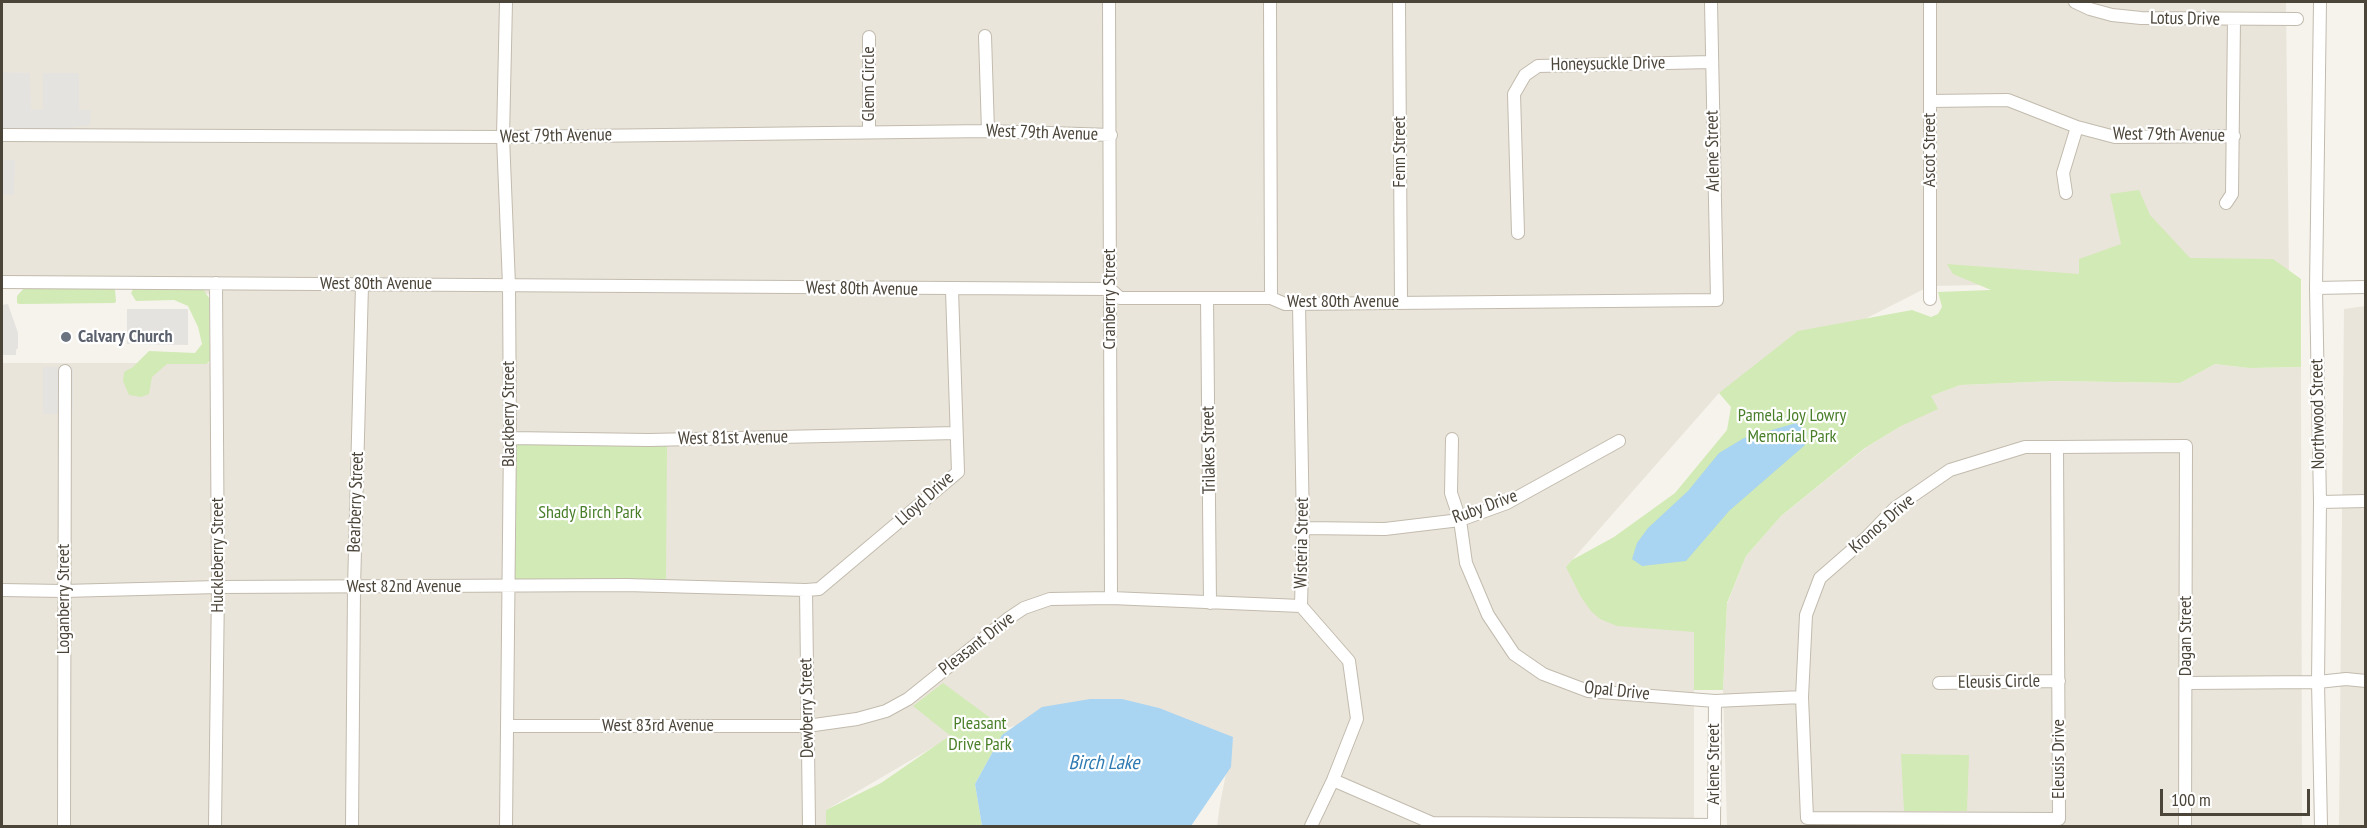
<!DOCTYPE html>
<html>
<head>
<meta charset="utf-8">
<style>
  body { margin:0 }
  #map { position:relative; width:2367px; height:828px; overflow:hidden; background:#f6f3ec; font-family:"PT Sans Narrow",sans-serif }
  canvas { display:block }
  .frame { position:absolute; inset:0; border:3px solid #4b4439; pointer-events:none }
  .scale { position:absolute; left:2160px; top:789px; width:150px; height:27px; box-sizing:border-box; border:3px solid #4b4439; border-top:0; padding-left:8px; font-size:18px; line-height:21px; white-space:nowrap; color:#4b4439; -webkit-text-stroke:4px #fff; paint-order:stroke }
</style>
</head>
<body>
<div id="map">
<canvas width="2367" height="828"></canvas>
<div class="frame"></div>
<div class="scale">100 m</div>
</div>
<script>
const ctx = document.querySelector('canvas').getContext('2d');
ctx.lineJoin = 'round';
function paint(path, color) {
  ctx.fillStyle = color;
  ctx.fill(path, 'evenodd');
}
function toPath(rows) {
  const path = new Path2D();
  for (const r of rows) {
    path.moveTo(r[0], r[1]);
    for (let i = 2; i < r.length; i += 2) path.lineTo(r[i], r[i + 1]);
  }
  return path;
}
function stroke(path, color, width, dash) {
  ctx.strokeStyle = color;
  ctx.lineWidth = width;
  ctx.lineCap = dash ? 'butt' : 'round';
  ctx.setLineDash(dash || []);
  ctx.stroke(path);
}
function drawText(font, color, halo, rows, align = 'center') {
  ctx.font = font + ' "PT Sans Narrow",sans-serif';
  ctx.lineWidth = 4.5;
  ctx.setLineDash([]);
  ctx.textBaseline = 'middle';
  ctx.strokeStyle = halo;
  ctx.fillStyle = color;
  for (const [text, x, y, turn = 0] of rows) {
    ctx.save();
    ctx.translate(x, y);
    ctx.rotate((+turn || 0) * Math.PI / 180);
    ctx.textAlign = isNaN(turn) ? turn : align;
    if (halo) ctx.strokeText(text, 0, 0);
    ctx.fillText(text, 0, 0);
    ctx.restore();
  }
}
paint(toPath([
  [2,2,2286,2,2289,279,1930,286,1719,393,1566,567,1694,632,1694,826,1217,826,1220,804,1233,738,1122,699,935,746,826,810,826,826,2,826,2,363,211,363,211,294,2,277],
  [2365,306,2365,826,2339,826,2344,309],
  [2215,364,2249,368,2301,367,2302,826,1727,826,1723,690,1727,604,1746,556,1780,517,1867,447,1901,426,1931,396,1960,385,2055,381,2180,383]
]), '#eae5da');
paint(toPath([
  [2139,190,2150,215,2190,258,2273,259,2301,279,2301,367,2249,368,2215,364,2180,383,2055,381,1960,385,1931,396,1938,409,1901,426,1865,448,1781,516,1746,556,1727,603,1723,690,1694,690,1694,632,1617,626,1600,619,1591,611,1581,597,1566,567,1572,560,1614,537,1675,493,1727,430,1731,407,1719,393,1798,331,1912,310,1931,317,1938,314,1942,307,1938,292,1991,290,1953,274,1947,264,2079,274,2079,259,2121,244,2110,194],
  [135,286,203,289,209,298,210,361,206,364,167,364,152,377,149,394,141,397,129,395,123,381,124,372,133,367,149,351,195,353,202,344,198,327,188,306,174,300,136,301,131,293],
  [25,287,111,287,115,290,116,301,115,303,19,304,17,303,17,296],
  [513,444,667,445,666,582,513,581],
  [943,683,1008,731,1002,735,975,784,982,826,826,826,826,810,881,783,948,737,952,737,913,706],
  [1901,754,1969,755,1967,811,1904,811]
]), '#d2eab5');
paint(toPath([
  [2,72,30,73,31,110,43,109,43,73,79,73,79,110,91,110,90,125,48,131,2,130],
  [2,160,15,160,14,195,2,195],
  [8,304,18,333,18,348,16,350,16,355,2,355,2,305],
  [127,309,188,309,188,345,127,344],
  [43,367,73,367,73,414,43,414]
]), '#e5e3e0');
paint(toPath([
  [1796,423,1807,432,1805,445,1729,511,1686,561,1642,566,1632,559,1637,543,1648,528,1688,491,1719,453,1744,438],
  [1090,699,1122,699,1159,708,1233,737,1231,767,1191,826,982,826,975,784,1002,735,1042,707]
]), '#a9d4f2');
const minor = toPath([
  [1109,2,1111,598],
  [1270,2,1271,298],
  [1399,2,1401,302],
  [2075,2,2090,9,2112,15,2141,18,2297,19],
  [2320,2,2316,288,2320,502,2318,682,2321,826],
  [985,36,988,131],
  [1930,101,2008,100,2077,127,2115,137,2234,136],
  [869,132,869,37],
  [2,135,503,137,988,131,1111,135],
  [2066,193,2063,173,2077,127],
  [2226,203,2232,194,2234,19],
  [1518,233,1514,94,1525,75,1538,66,1711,62],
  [2,282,1110,289,1120,298,1271,298,1285,304,1717,300,1711,2],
  [2316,288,2366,287],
  [1207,298,1210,603],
  [1930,299,1930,2],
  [1299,304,1303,528,1301,606,1349,661,1357,719,1333,780,1311,826],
  [510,438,649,440,956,433],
  [1452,439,1451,493,1460,520,1466,563,1488,615,1514,654,1543,674,1588,691,1715,701,1802,697],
  [2057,447,2059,819,1807,818,1802,697,1806,615,1820,578,1866,538,1895,508,1950,470,2025,447,2057,447,2186,446,2185,826],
  [2320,502,2366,501],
  [1303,528,1385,529,1460,520,1507,503,1619,441],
  [2,590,63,591,218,587,626,585,806,590,819,589,958,472,952,290],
  [806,590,809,826],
  [1939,683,2059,681],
  [2187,683,2318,682,2346,679,2366,681],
  [508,726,807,726,857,719,886,711,908,699,1009,618,1024,608,1050,599,1111,598,1301,606],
  [1333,780,1432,823,1714,825],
  [64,826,65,371],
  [215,826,218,587,216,283],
  [352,826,354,588,362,285],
  [506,826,510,438,509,285,503,137,506,2],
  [1714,826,1715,701]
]);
stroke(minor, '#c2bbae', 14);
stroke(minor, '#fff', 12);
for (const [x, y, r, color] of [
  [66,337,6,"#6b7280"]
]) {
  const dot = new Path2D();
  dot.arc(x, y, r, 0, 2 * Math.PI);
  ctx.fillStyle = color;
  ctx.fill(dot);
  stroke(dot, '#fff', 2);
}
drawText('18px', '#4b4439', '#fff', [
  ["Lotus Drive",2185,19,1],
  ["Honeysuckle Drive",1608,64,-1],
  ["Glenn Circle",869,84,-90],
  ["West 79th Avenue",1042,133,2],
  ["West 79th Avenue",2169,135,1],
  ["West 79th Avenue",556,136,-1],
  ["Ascot Street",1930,150,-90],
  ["Arlene Street",1713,151,-91],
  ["Fenn Street",1400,152,-90],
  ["West 80th Avenue",376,284],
  ["West 80th Avenue",862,289,1],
  ["Cranberry Street",1110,299,-90],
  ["West 80th Avenue",1343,302],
  ["Blackberry Street",509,414,-90],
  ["Northwood Street",2318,414,-91],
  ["West 81st Avenue",733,438,-1],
  ["Trilakes Street",1209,450,-91],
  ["Lloyd Drive",925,499,-42],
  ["Bearberry Street",356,502,-88],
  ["Ruby Drive",1485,507,-20],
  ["Kronos Drive",1882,524,-41],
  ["Wisteria Street",1302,543,-89],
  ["Huckleberry Street",218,555,-90],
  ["West 82nd Avenue",404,587],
  ["Loganberry Street",64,599,-90],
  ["Dagan Street",2186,636,-90],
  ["Pleasant Drive",977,644,-38],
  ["Eleusis Circle",1999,682,-1],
  ["Opal Drive",1617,691,6],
  ["Dewberry Street",807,708,-91],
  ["West 83rd Avenue",658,726],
  ["Eleusis Drive",2059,759,-90],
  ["Arlene Street",1714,764,-90]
]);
drawText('bold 18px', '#5b616d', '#fff', [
  ["Calvary Church",78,337]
], 'left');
drawText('18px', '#4a7f2a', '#fff', [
  ["Pamela Joy Lowry",1792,416],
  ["Memorial Park",1792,437],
  ["Shady Birch Park",590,513],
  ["Pleasant",980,724],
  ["Drive Park",980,745]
]);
drawText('italic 20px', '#2e7ab2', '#fff', [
  ["Birch Lake",1104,763]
]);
</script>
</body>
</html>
